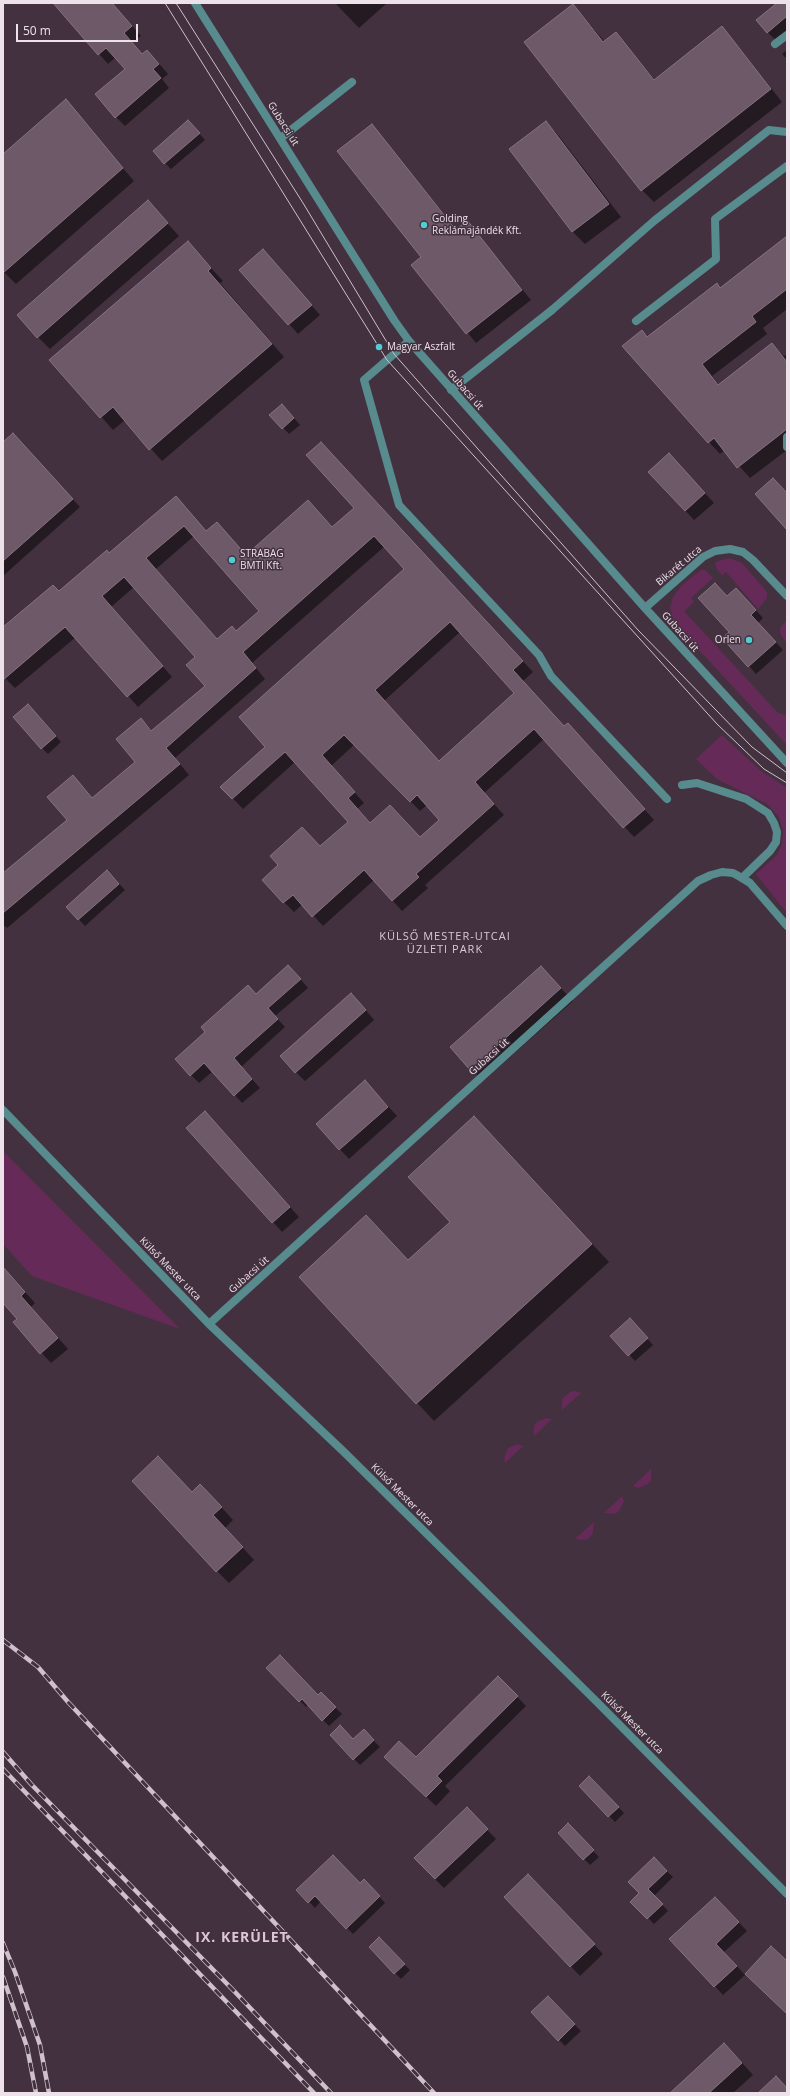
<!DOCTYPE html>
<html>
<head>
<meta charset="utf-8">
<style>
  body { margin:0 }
  #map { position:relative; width:790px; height:2096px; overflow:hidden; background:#44313f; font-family:"Open Sans",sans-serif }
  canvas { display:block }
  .frame { position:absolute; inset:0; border:4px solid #ede1ea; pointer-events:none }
  .scale { position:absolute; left:16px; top:24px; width:122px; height:18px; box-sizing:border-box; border:2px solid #ede1ea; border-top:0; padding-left:5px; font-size:12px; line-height:14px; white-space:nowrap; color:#ede1ea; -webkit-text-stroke:3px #44313f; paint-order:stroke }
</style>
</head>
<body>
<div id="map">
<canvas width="790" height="2096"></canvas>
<div class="frame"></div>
<div class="scale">50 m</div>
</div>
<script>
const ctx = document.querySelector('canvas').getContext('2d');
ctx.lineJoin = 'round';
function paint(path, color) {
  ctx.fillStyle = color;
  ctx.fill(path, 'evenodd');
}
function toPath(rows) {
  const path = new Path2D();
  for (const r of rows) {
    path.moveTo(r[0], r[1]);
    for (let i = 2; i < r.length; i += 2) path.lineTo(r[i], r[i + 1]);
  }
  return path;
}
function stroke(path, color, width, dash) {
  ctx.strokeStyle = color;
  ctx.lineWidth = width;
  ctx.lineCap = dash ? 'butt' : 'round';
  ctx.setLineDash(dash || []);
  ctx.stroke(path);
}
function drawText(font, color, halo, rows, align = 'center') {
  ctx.font = font + ' "Open Sans",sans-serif';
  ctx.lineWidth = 3;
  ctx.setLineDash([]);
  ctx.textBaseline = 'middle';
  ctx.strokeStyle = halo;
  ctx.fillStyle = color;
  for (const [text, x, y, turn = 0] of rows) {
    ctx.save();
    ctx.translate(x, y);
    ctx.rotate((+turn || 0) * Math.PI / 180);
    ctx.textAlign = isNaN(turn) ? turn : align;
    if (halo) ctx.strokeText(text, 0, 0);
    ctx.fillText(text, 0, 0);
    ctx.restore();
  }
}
paint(toPath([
  [729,558,742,563,767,592,767,598,758,609,726,572,722,575,717,570,715,563,718,561],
  [701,570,705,570,713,578,691,598,694,602,684,611,778,713,787,716,787,745,674,623,670,608,673,597,682,585],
  [787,620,787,644,781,635,780,628],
  [722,735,761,771,787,788,787,913,756,874,777,855,782,844,783,831,779,817,767,804,717,779,696,759],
  [3,1151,180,1329,32,1276,3,1244],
  [575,1391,581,1393,562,1410,562,1399,570,1392],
  [547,1418,552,1419,534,1436,534,1426,537,1422],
  [518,1444,523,1446,505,1463,504,1458,508,1448],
  [651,1469,651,1480,648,1484,638,1488,633,1486],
  [622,1496,624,1501,619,1511,615,1514,604,1513],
  [594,1522,593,1533,590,1537,586,1540,575,1539]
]), '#662a59');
paint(toPath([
  [54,3,112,3,141,36,132,43,142,55,156,60,168,74,162,79,169,88,125,126,116,117,126,69,116,57,108,64],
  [335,3,387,3,359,28],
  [779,3,787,3,787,33,777,41,767,32],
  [573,5,605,42,616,33,655,80,722,28,733,40,782,102,654,202,642,190,525,42],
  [787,50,787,59,782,54],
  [66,101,134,181,16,284,3,271,3,156],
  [546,122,558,135,621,217,585,244,573,232,510,150],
  [372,125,457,230,467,222,531,300,476,343,413,265,423,257],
  [194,128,205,140,171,169,165,163],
  [148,202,179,236,50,349,38,337],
  [787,237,787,309,763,328,767,334,712,376,719,385,772,345,784,356,787,354,787,450,750,478,725,450,720,454,709,442,624,346,648,338,720,289],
  [187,242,223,281,220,283,284,357,162,461,125,420,113,430,51,360],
  [263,250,320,315,298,334,241,270],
  [288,411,300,425,289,434,271,415],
  [13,434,80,507,3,576,3,443],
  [331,453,533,672,523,681,564,727,577,734,654,820,634,837,544,739,484,793,504,815,425,885,428,888,402,911,374,880,323,926,303,904,294,912,284,902,320,847,349,822,295,762,243,809,222,787,266,747,406,569,385,546,252,663,265,679,175,758,189,775,7,928,3,925,3,874,137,762,141,719,152,731,206,686,197,658,134,587,111,607,172,677,138,707,76,637,15,688,3,676,3,629,59,592,109,554,176,497,207,532,246,556,308,502,333,528,355,508],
  [194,536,260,611,236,632,218,640,156,569],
  [460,632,516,693,439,762,384,701],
  [355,744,420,811,427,805,441,820,420,838,390,806,371,824,357,809,364,803,331,766],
  [678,464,714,503,694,520,650,472],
  [727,597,744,597,763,618,758,623,783,650,756,674,749,666,730,632],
  [34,711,61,742,48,754,42,748],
  [113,877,125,890,85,926,67,907],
  [541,967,573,1001,483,1081,471,1069],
  [296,974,308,988,275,1016,285,1027,241,1067,260,1088,242,1103,213,1071,199,1083,191,1075,256,995],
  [360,1003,374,1020,305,1081,296,1072],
  [374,1091,397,1116,349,1159,317,1125],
  [474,1117,609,1262,434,1421,300,1277,366,1216,409,1261,451,1222],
  [214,1122,299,1217,282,1232,188,1128],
  [3,1268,35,1303,31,1307,68,1349,51,1363,14,1323,19,1319,3,1301],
  [636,1326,653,1345,635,1361,612,1336],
  [192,1493,213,1498,233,1520,225,1528,254,1560,229,1583,217,1571],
  [268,1668,318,1696,321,1693,342,1714,329,1726,308,1705,306,1707],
  [498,1677,526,1706,445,1786,450,1791,436,1806,394,1766,416,1758],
  [364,1731,380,1747,360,1765,331,1735,354,1741],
  [589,1777,624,1813,615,1822,580,1786],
  [467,1809,496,1839,444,1888,435,1879],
  [568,1825,599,1857,590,1865,559,1833],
  [654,1859,673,1877,654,1896,668,1911,654,1924,632,1902,640,1893],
  [364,1880,385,1903,353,1934,321,1901,315,1908,298,1890,360,1884],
  [538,1885,603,1954,580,1976,505,1897],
  [723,1906,747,1931,724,1952,745,1975,723,1995,671,1939],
  [379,1939,410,1970,401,1979,370,1947],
  [548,1998,581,2031,565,2046,533,2012],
  [736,2056,753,2075,733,2093,672,2093]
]), '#0007');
const building = toPath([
  [53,3,112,3,132,26,124,33,142,54,147,50,159,64,153,69,161,78,115,118,95,94,125,69,106,48,98,55,53,3],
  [777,3,787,3,787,16,767,33,756,20,777,3],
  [573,4,603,42,616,32,654,80,722,26,771,89,641,191,524,42,573,4],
  [66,99,123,168,3,273,3,154,66,99],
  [188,120,200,133,164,164,153,151,188,120],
  [546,121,609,204,572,232,509,149,546,121],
  [372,124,456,230,467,220,522,290,466,334,411,265,421,257,337,151,372,124],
  [148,200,168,223,37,338,17,315,148,200],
  [787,236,787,289,752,316,756,322,702,364,718,385,772,343,787,362,787,429,737,468,714,438,708,443,622,346,642,330,647,337,717,283,720,288,787,236],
  [188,241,211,268,208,271,272,344,149,450,113,407,100,418,49,360,188,241],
  [263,249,312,305,288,325,239,270,263,249],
  [282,404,294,418,282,429,269,415,282,404],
  [13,433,73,499,3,561,3,442,13,433],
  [321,442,523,661,513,670,564,726,568,723,645,809,623,828,534,729,475,782,494,804,416,874,419,877,392,901,364,870,312,917,293,895,283,903,262,880,278,865,270,856,302,827,320,846,348,822,285,752,232,799,220,787,265,747,239,717,404,569,374,536,243,652,256,668,166,748,180,764,3,913,3,873,67,820,47,797,73,775,92,798,135,762,116,739,141,718,151,731,205,686,186,665,195,657,124,577,102,596,163,666,127,697,65,627,3,680,3,627,53,585,59,591,107,550,109,553,176,496,206,531,217,522,246,555,308,500,332,527,354,508,306,455,321,442],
  [184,526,259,611,236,631,232,626,217,639,146,558,184,526],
  [450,622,514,693,439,761,375,690,450,622],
  [344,735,410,802,417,795,439,820,420,837,390,805,370,823,348,798,355,792,322,755,344,735],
  [669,453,705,493,685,511,648,472,669,453],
  [773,478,787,493,787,530,755,494,773,478],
  [715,583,727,596,736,588,756,610,751,615,776,642,748,667,722,638,729,632,698,598,715,583],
  [28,704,56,736,41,749,13,717,28,704],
  [107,870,119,884,78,920,66,907,107,870],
  [288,965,301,979,268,1008,278,1019,234,1058,252,1079,234,1096,204,1063,190,1076,175,1059,205,1032,201,1027,248,985,256,994,288,965],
  [541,966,561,988,470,1070,450,1047,541,966],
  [351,993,366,1010,295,1073,280,1056,351,993],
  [365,1080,388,1107,339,1150,316,1124,365,1080],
  [205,1111,290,1207,272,1223,186,1128,205,1111],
  [474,1116,592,1244,416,1404,299,1277,366,1215,408,1260,450,1222,408,1177,474,1116],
  [3,1267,25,1292,21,1296,58,1338,40,1354,13,1322,17,1319,3,1303,3,1267],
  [630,1318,648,1338,628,1356,610,1336,630,1318],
  [158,1456,192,1492,200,1484,222,1507,213,1515,243,1547,216,1572,132,1481,158,1456],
  [280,1655,318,1695,321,1692,336,1707,322,1721,302,1699,299,1702,266,1668,280,1655],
  [498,1676,518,1696,437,1776,442,1781,426,1797,384,1757,399,1741,416,1757,498,1676],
  [340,1725,353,1739,364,1729,374,1740,353,1760,330,1735,340,1725],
  [589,1776,619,1807,608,1817,579,1786,589,1776],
  [467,1807,488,1829,435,1879,414,1858,467,1807],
  [568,1823,594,1850,583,1860,558,1833,568,1823],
  [333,1855,360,1883,364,1879,380,1896,346,1929,315,1896,308,1903,296,1890,333,1855],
  [654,1857,667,1871,648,1889,663,1904,647,1919,630,1902,639,1893,628,1882,654,1857],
  [528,1874,595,1944,570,1967,504,1897,528,1874],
  [715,1897,739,1922,716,1944,737,1966,714,1987,669,1939,715,1897],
  [379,1937,405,1964,394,1974,369,1947,379,1937],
  [771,1946,787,1961,787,2014,745,1974,771,1946],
  [548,1996,575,2024,558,2041,531,2012,548,1996],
  [724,2043,742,2063,709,2093,670,2093,724,2043],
  [776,2076,787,2088,787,2093,758,2093,776,2076]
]);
paint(building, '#6e5968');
stroke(building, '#887282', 1);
stroke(toPath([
  [775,44,787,35],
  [552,310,654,221,769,130,787,132],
  [636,321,716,259,715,219,787,166],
  [409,341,364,380,399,505,539,655,551,676,667,799],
  [787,437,787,447],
  [682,785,697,783,746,799,768,813,774,823,777,832,776,842,770,851,742,878]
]), '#578b8d', 8);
stroke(toPath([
  [195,3,394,320,409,341,645,608,787,763],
  [281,138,352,82],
  [451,390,552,310],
  [645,608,703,557,715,551,730,549,743,552,753,560,787,596],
  [3,1110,209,1324,344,1452,598,1703,787,1894],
  [209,1324,698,881,711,875,722,872,733,873,742,878,750,883,787,926]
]), '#578b8d', 8);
stroke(toPath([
  [165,3,387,360,717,724,764,769,787,783],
  [176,3,303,203,394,354,638,630,752,747,787,773]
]), '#cec1cb', 1);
const rail = toPath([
  [3,1640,38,1667,68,1702,434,2093],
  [3,1752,31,1784,235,1992,331,2093],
  [3,1769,314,2093],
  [3,1943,15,1972,40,2045,49,2093],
  [3,1977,27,2047,36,2093]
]);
stroke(rail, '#cec1cb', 4.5);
stroke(rail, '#44313f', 3, [9]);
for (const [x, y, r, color] of [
  [424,225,4,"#51ccd1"],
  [379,347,4,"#51ccd1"],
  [232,560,4,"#51ccd1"],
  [749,640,4,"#51ccd1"]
]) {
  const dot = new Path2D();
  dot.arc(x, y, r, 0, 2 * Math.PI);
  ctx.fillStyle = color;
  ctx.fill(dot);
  stroke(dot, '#44313f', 1.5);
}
drawText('10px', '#ede1ea', '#44313f', [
  ["Gubacsi út",283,124,58],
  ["Gubacsi út",465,390,49],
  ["Bikarét utca",679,566,-40],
  ["Gubacsi út",680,632,48],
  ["Gubacsi út",489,1057,-42],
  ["Külső Mester utca",170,1269,46],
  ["Gubacsi út",249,1275,-42],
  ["Külső Mester utca",402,1495,45],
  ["Külső Mester utca",632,1723,45]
]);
drawText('10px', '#ede1ea', '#44313f', [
  ["Golding",432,219],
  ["Reklámajándék Kft.",432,231],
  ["Magyar Aszfalt",387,347],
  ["STRABAG",240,554],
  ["BMTI Kft.",240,566],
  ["Orlen",741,640,"right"]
], 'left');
ctx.letterSpacing = '1px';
drawText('11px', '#dec6d7', '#44313f', [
  ["KÜLSŐ MESTER-UTCAI",445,937],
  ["ÜZLETI PARK",445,950]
]);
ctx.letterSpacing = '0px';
ctx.letterSpacing = '1px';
drawText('bold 14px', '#dec6d7', '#44313f', [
  ["IX. KERÜLET",242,1938]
]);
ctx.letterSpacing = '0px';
</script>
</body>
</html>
